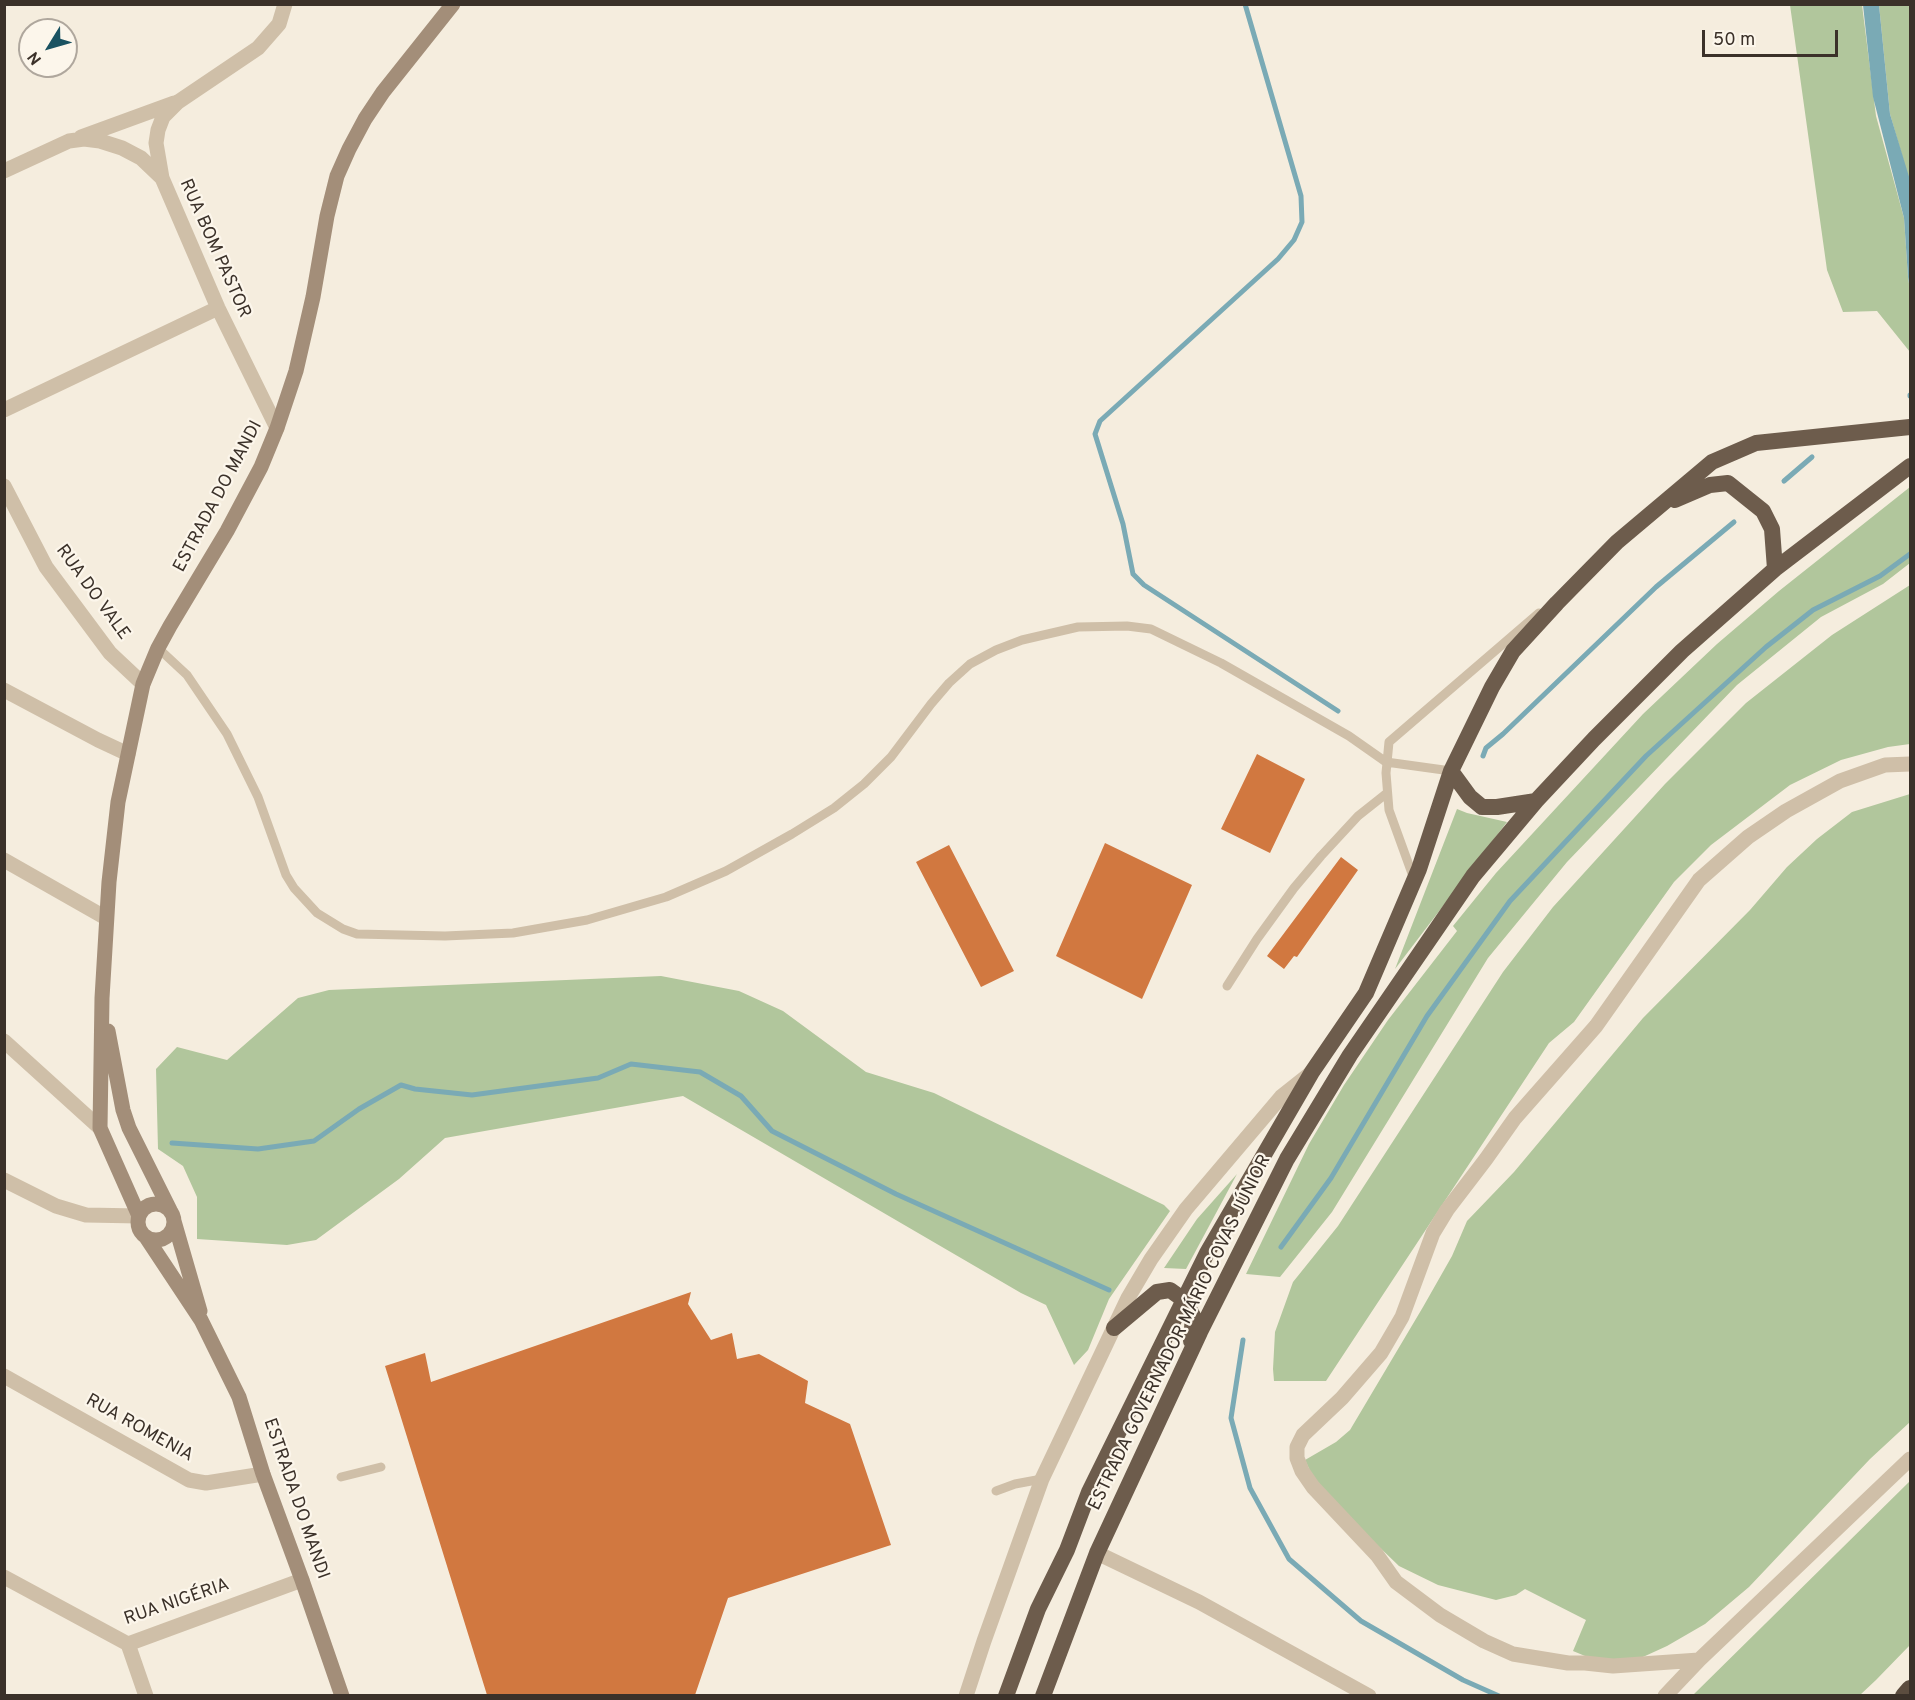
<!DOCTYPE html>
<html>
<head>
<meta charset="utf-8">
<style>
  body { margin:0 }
  #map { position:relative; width:1915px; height:1700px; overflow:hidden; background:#f5edde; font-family:Overpass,sans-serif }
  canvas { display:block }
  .frame { position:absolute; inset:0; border:6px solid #3b3129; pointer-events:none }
  .north { position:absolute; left:18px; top:18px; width:60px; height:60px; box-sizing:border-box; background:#fcf6eb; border:2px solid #afa79d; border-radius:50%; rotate:233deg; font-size:16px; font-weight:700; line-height:24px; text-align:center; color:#3b3129 }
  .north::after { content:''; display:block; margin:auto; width:21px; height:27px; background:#1a5261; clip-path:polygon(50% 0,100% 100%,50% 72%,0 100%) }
  .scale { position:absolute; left:1702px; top:30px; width:136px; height:27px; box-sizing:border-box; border:3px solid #3b3129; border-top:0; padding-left:8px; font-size:18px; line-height:21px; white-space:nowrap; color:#3b3129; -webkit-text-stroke:4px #fcf6eb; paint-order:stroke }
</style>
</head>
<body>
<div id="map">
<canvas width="1915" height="1700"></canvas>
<div class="frame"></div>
<div class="north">N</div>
<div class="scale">50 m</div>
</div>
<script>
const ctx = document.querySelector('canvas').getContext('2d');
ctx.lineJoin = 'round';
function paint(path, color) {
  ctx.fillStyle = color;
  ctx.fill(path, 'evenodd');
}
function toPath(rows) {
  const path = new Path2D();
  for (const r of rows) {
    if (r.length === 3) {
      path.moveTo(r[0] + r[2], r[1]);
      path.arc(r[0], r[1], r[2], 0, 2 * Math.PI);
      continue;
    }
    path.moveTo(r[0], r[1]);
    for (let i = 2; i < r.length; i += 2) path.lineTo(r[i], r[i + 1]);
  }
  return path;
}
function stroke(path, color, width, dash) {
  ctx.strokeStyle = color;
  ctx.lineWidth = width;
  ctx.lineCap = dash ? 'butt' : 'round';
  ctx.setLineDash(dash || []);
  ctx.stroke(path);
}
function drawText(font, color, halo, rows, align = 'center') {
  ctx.font = font + ' Overpass,sans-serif';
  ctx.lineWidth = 4.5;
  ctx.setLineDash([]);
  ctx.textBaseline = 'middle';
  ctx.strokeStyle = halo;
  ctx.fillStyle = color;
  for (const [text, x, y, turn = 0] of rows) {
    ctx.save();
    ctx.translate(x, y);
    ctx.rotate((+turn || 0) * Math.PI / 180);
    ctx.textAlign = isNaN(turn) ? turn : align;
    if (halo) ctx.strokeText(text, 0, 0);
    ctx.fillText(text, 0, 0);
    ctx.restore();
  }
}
paint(toPath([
  [1790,5,1862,5,1876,116,1904,218,1908,277,1910,290,1910,352,1877,311,1843,312,1827,270],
  [1879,5,1910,5,1910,183,1890,114],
  [1910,487,1910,563,1883,584,1821,617,1737,685,1567,862,1488,958,1332,1212,1280,1277,1246,1274,1309,1144,1344,1085,1388,1020,1457,931,1453,926,1496,873,1643,714,1717,644,1779,591],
  [1910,585,1910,744,1888,747,1841,760,1790,785,1711,845,1674,882,1574,1022,1549,1043,1326,1381,1274,1381,1273,1369,1275,1332,1293,1282,1338,1226,1503,972,1553,907,1665,784,1746,703,1832,635],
  [1910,794,1910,1422,1870,1459,1749,1587,1705,1624,1667,1646,1632,1662,1602,1663,1573,1651,1586,1620,1525,1589,1516,1595,1496,1600,1438,1585,1399,1566,1318,1488,1305,1460,1336,1442,1350,1430,1423,1307,1452,1256,1467,1221,1514,1172,1643,1018,1750,910,1787,867,1817,839,1852,812],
  [1457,809,1467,813,1507,822,1395,969],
  [661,976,739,991,783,1011,866,1072,934,1093,1164,1205,1170,1211,1109,1299,1088,1350,1074,1365,1046,1305,1021,1293,683,1096,445,1138,399,1179,316,1240,287,1245,197,1239,197,1197,183,1166,158,1149,156,1069,177,1047,227,1060,298,998,329,990],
  [1237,1174,1186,1269,1164,1268,1197,1219],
  [1910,1481,1910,1645,1876,1680,1860,1695,1693,1695]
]), '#b1c69c');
paint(toPath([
  [1863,5,1879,5,1890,114,1910,180,1910,290,1908,277,1904,218,1873,97]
]), '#7aaab5');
stroke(toPath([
  [1245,4,1301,196,1302,222,1294,240,1278,259,1100,421,1095,434,1123,524,1133,574,1144,585,1338,711],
  [1910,396,1910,395],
  [1784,481,1812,457],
  [1483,756,1486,748,1503,734,1656,587,1734,522],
  [172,1143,258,1149,314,1141,359,1109,401,1085,415,1089,472,1095,598,1078,631,1064,700,1072,741,1096,772,1131,896,1194,1109,1290],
  [1281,1247,1331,1178,1427,1016,1510,901,1646,756,1766,647,1813,610,1880,576,1910,554],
  [1243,1340,1231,1418,1250,1488,1289,1559,1361,1621,1463,1680,1499,1696]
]), '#7aaab5', 5);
paint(toPath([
  [1257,754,1305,779,1270,853,1221,829],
  [1105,843,1192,885,1142,999,1056,956],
  [949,845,1014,971,981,987,916,862],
  [1341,857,1358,870,1297,957,1294,956,1284,969,1267,956],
  [691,1292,688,1304,711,1340,732,1333,737,1359,759,1354,808,1381,805,1403,850,1424,891,1545,728,1598,695,1695,487,1695,385,1366,425,1353,431,1382]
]), '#d17840');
stroke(toPath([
  [158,648,187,675,227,734,258,797,286,875,294,888,317,913,343,929,357,934,445,936,513,933,587,920,666,897,726,871,792,834,834,808,864,784,891,757,931,704,949,683,970,664,996,650,1022,640,1078,627,1127,626,1151,629,1221,663,1349,736,1386,762,1451,771],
  [1414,879,1389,810,1386,773,1389,742,1539,613],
  [1227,986,1257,939,1294,888,1321,856,1358,816,1387,793],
  [341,1477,381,1467],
  [996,1491,1015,1484,1042,1479]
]), '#cfbfa8', 9);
stroke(toPath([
  [81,137,174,103],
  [4,171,69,141,84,139,100,141,122,148,141,158,162,178,218,308,277,428],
  [162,178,156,143,158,130,163,117,178,102,258,48,279,24,285,4],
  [4,410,218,308],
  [4,486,46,567,110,653,143,684],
  [4,690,98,740,128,754],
  [4,1041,100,1128],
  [4,1180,56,1206,86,1215,139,1216],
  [4,1376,189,1480,206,1483,263,1474],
  [1097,1553,1199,1602,1369,1696],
  [4,1577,128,1644,302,1580],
  [128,1644,146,1696],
  [1699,1660,1613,1666,1585,1663,1568,1663,1513,1654,1484,1641,1440,1615,1396,1582,1377,1555,1313,1487,1302,1471,1297,1458,1297,1447,1303,1435,1342,1398,1381,1353,1402,1317,1433,1233,1447,1210,1486,1159,1515,1118,1596,1026,1699,880,1748,837,1786,811,1840,781,1885,765,1910,764],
  [1665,1696,1699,1660,1910,1459]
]), '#cfbfa8', 15);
stroke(toPath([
  [4,860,106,918],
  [966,1696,984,1641,1042,1479,1128,1298,1151,1259,1186,1209,1281,1097,1310,1074]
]), '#cfbfa8', 15);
stroke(toPath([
  [108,1031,123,1110,129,1128,170,1210],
  [156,1222,18],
  [139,1216,100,1128,102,998,109,882,118,802,143,684,158,648,170,626,227,531,261,467,277,428,296,371,313,297,327,216,337,176,349,149,365,119,383,92,453,4],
  [174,1221,200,1311],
  [146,1237,201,1320,239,1397,263,1474,302,1580,342,1696]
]), '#a38e79', 15);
stroke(toPath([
  [1675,500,1710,485,1728,483,1763,511,1772,529,1775,569],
  [1451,771,1470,797,1482,807,1497,807,1536,801],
  [1114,1328,1157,1292,1170,1290,1184,1300,1193,1316,1191,1341],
  [1006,1696,1038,1609,1067,1550,1089,1492,1207,1253,1312,1072,1366,993,1419,869,1451,771,1492,687,1513,651,1557,603,1617,542,1712,462,1756,443,1910,427],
  [1043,1696,1097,1553,1200,1332,1287,1159,1350,1055,1473,876,1536,801,1594,739,1682,651,1775,569,1910,466]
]), '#6d5c4c', 16);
stroke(toPath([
  [1904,1696,1910,1689]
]), '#5c4d3f', 18);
drawText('18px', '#3b3129', '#fcf6eb', [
  ["RUA BOM PASTOR",214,249,66],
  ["ESTRADA DO MANDI",219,497,-62],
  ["RUA DO VALE",92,593,54],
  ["ESTRADA GOVERNADOR MÁRIO COVAS JÚNIOR",1181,1333,-64],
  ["RUA ROMENIA",139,1429,29],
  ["ESTRADA DO MANDI",295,1499,71],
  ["RUA NIGÉRIA",177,1603,-19]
]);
</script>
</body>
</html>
